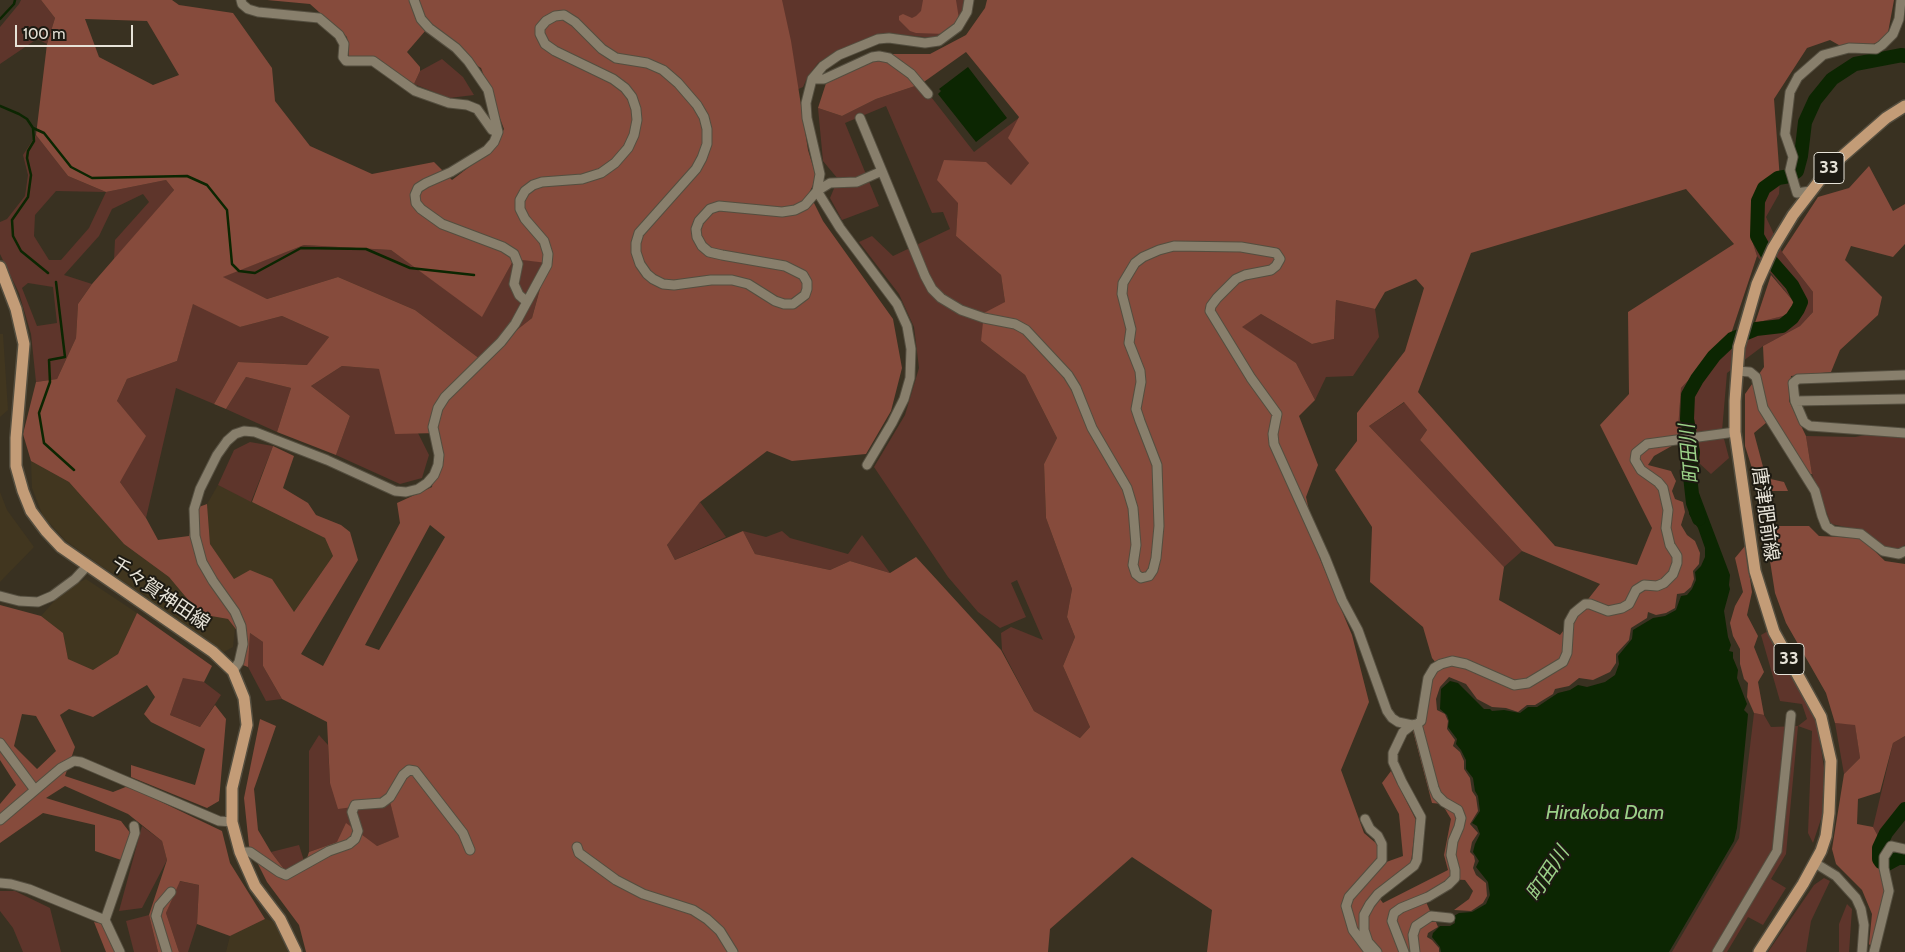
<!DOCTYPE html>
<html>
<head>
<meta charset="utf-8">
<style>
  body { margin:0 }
  #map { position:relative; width:1905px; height:952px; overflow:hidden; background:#393121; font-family:Cabin,sans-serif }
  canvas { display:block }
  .scale { position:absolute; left:15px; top:25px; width:118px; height:22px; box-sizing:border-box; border:2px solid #e7e3d8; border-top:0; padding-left:6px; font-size:15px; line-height:18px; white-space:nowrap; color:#e7e3d8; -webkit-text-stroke:4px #1d1a12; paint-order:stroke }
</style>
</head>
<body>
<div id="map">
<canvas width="1905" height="952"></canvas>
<div class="scale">100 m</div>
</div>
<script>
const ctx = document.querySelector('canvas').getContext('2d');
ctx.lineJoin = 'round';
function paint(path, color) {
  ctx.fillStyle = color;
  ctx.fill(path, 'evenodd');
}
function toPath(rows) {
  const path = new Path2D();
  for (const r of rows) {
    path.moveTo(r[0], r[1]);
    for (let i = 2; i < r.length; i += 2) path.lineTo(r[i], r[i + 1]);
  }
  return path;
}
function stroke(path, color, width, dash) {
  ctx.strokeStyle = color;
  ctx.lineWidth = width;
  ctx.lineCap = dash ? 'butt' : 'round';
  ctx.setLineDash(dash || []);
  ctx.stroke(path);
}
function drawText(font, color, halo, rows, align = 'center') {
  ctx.font = font + ' Cabin,"Noto Sans JP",sans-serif';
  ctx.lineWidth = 4;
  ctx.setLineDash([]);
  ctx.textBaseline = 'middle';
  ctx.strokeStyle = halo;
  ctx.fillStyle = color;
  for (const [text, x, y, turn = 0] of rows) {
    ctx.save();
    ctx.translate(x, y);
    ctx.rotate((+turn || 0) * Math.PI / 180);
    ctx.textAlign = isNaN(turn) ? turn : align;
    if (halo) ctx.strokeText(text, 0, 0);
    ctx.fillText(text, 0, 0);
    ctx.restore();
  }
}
paint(toPath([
  [0,334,3,334,8,410,0,417],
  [31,461,69,482,124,544,169,577,200,614,228,619,235,628,233,647,224,652,66,541,43,516,32,488],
  [218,485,325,538,333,556,294,612,234,580,210,544,207,504],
  [0,492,7,510,34,547,0,582],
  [86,579,137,613,118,654,93,670,68,659,63,633,41,616,65,589],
  [265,919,276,922,288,952,226,952,230,936]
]), '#41361f');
paint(toPath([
  [21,0,41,0,55,18,47,44,37,39,0,64,0,27,19,4],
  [768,0,965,0,962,12,956,24,947,33,933,38,888,33,865,40,836,51,818,63,808,76,803,87,794,91],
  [442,59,463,77,474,95,449,98,414,84,420,71],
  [921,84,974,152,1020,117,1029,163,1011,186,958,203,956,236,1001,275,1005,302,981,341,1025,375,1057,438,1044,464,1046,518,1072,589,1067,617,1075,637,1063,666,1090,727,1080,738,1034,711,1002,650,1001,633,1011,627,1043,640,1017,580,1011,583,1026,617,1000,628,978,612,948,577,874,467,905,415,919,368,914,327,899,294,859,242,872,236,893,256,950,229,943,212,932,213,886,106,845,123,879,206,842,220,830,198,838,179,823,161,818,108,842,116,876,99],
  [36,135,68,176,106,192,166,180,174,190,114,260,115,240,149,202,143,194,112,209,99,236,64,275,92,284,78,304,76,338,57,379,36,382,31,334,19,293,0,254,0,222,7,219,25,196,28,175,23,155],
  [56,191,106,192,89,228,61,260,49,260,34,236,35,215],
  [28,283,53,287,57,323,37,326,22,288],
  [1780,180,1779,194,1766,217,1782,252,1813,292,1813,312,1800,326,1763,346,1727,373,1722,431,1729,458,1711,474,1677,443,1681,388,1730,337,1755,323,1786,315,1794,302,1757,256,1752,240,1753,207],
  [304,245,391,250,482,316,514,259,547,262,532,318,480,359,415,310,338,277,267,299,222,277],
  [1336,300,1375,309,1379,337,1353,376,1326,377,1315,400,1296,363,1241,327,1261,314,1312,344,1334,339],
  [193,303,240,327,282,316,329,337,308,365,238,362,214,404,176,388,146,518,120,482,117,401,127,379,177,361],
  [342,366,380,369,395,433,418,433,429,455,422,478,400,484,336,455,350,416,311,386],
  [246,377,291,388,277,432,226,409],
  [1405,402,1427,430,1420,440,1522,551,1504,567,1369,426],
  [1866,435,1905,438,1905,545,1895,551,1882,547,1861,530,1831,524,1812,474,1806,436,1855,437],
  [250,442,273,446,251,502,218,485,234,450],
  [700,502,726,537,675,560,667,545],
  [743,531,766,537,782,531,790,538,848,554,862,535,890,573,850,561,830,570,755,554],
  [1768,631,1807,701,1818,728,1824,768,1822,816,1813,843,1808,833,1812,731,1798,726,1786,854,1771,879,1786,888,1763,925,1748,917,1727,952,1672,952,1739,838,1754,713,1764,715,1771,727,1798,726,1807,719,1802,704,1780,701,1761,635],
  [250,633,263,642,263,666,282,699,266,701,248,667],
  [183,677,204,682,221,695,200,727,170,715],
  [1835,723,1855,724,1860,758,1844,774],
  [319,735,328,745,330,783,390,802,400,837,377,846,337,842,309,852,309,751],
  [1905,736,1905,804,1879,838,1873,827,1893,743],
  [142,826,162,841,167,860,142,908,119,911],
  [299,845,305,864,287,873,271,852],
  [1824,878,1830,881,1811,921,1806,952,1768,952,1814,885],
  [179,881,199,885,197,924,188,952,179,952,166,913],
  [0,891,15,891,50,908,61,952,23,952,13,928,0,911],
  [1847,904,1852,909,1849,952,1839,952,1839,924],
  [149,915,158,952,134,952,126,921]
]), '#5e352b');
paint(toPath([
  [41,0,172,0,179,5,233,13,272,68,275,101,310,146,372,174,434,162,452,180,494,148,504,129,481,68,451,50,426,30,407,52,420,67,420,71,414,84,370,58,349,58,347,37,310,4,267,0,782,0,791,41,808,150,815,173,815,181,809,193,823,221,893,319,902,368,891,411,866,454,792,461,767,451,700,502,667,545,675,560,743,531,755,554,830,570,850,561,890,573,916,557,1001,650,1034,711,1080,738,1090,727,1063,666,1075,637,1067,617,1072,589,1046,518,1044,464,1057,438,1025,375,981,341,984,313,1005,302,1001,275,956,236,958,203,937,180,944,160,986,162,1011,185,1029,163,1008,138,1019,117,966,52,921,84,876,99,842,116,818,108,828,77,873,54,930,54,966,35,985,8,987,0,1894,0,1887,38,1853,53,1830,40,1807,48,1774,99,1780,180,1753,207,1752,240,1757,256,1730,337,1681,388,1677,443,1654,456,1648,465,1671,471,1676,481,1672,491,1675,499,1683,502,1685,512,1681,525,1687,535,1695,541,1700,553,1699,564,1693,571,1694,579,1691,587,1684,593,1677,594,1675,608,1666,613,1656,615,1648,612,1647,618,1631,628,1629,640,1616,654,1616,663,1610,672,1593,680,1579,678,1569,686,1555,689,1553,694,1535,705,1527,705,1518,712,1506,708,1492,707,1477,699,1466,684,1449,677,1440,687,1436,699,1437,710,1445,714,1448,721,1447,729,1455,740,1453,746,1460,752,1464,761,1464,769,1470,778,1472,791,1476,797,1478,811,1470,824,1478,833,1472,842,1470,852,1474,856,1475,861,1473,868,1476,875,1486,883,1487,896,1483,903,1471,911,1454,910,1469,899,1473,891,1465,880,1449,879,1423,895,1430,911,1427,922,1436,922,1438,927,1428,933,1427,937,1432,940,1439,948,1439,952,1207,952,1212,910,1132,857,1050,929,1048,952,306,952,299,925,267,882,249,846,244,798,260,719,276,726,254,789,258,830,271,852,287,873,305,864,309,852,337,842,346,823,377,846,399,837,390,802,338,809,330,783,327,722,282,699,263,666,263,642,250,633,248,667,240,664,242,637,228,619,200,614,169,577,124,544,69,482,31,461,23,434,36,382,57,379,76,338,78,304,92,284,174,190,166,180,106,192,68,176,36,135,47,44,55,18],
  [85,19,147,21,179,75,153,85,99,57],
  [1686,189,1734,244,1628,312,1629,394,1600,425,1652,528,1637,565,1555,546,1418,392,1471,253],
  [304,245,391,250,482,317,514,259,547,263,532,318,480,359,415,310,338,277,267,299,223,277],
  [1416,279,1424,288,1405,351,1357,413,1357,441,1335,470,1372,527,1370,582,1423,627,1432,658,1440,668,1430,679,1424,723,1413,731,1432,803,1442,804,1451,819,1444,855,1448,870,1383,903,1374,891,1411,863,1416,820,1391,771,1382,783,1399,814,1403,856,1378,865,1378,845,1364,833,1341,770,1369,702,1352,635,1320,559,1306,497,1318,465,1299,416,1315,400,1296,363,1242,327,1261,314,1312,344,1334,339,1336,300,1375,309,1385,292],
  [193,304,240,327,282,316,329,337,307,365,238,362,214,404,226,409,246,377,291,388,277,432,336,455,350,416,311,386,342,366,379,369,395,434,438,433,432,487,397,503,400,523,323,666,301,654,358,560,350,532,341,525,316,515,308,503,283,488,294,456,273,446,252,502,325,538,333,556,294,612,272,579,250,570,234,579,210,544,207,504,196,508,189,536,158,540,146,518,120,482,146,436,117,401,127,379,177,361],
  [1404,402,1427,430,1420,440,1522,551,1600,584,1560,635,1499,600,1504,567,1369,426],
  [430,525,445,537,379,650,365,645],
  [923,0,956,0,959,19,946,34,916,33,910,31,899,20,899,16,903,14,912,18,916,16,921,11],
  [1869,166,1893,211,1905,204,1905,244,1893,257,1851,246,1845,260,1882,297,1878,315,1840,350,1831,372,1791,376,1789,401,1806,436,1812,474,1806,474,1773,417,1754,433,1766,478,1784,482,1788,491,1767,491,1756,481,1745,446,1745,394,1764,367,1763,346,1800,326,1813,312,1813,292,1782,252,1818,197,1849,188],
  [1771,275,1794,302,1787,315,1755,323],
  [1773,526,1809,526,1819,536,1861,538,1885,561,1905,564,1905,736,1893,743,1880,792,1858,799,1857,824,1873,827,1879,838,1877,858,1886,890,1874,950,1869,944,1872,914,1862,890,1836,864,1832,849,1844,774,1860,758,1855,725,1835,723,1826,693,1786,623,1775,593,1765,529],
  [1745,546,1752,592,1747,615,1758,636,1754,647,1764,672,1758,682,1764,715,1754,713,1747,697,1748,683,1744,679,1740,664,1740,649,1733,636,1730,623,1735,606,1743,592,1735,558],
  [0,605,41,616,63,633,68,659,93,670,118,654,137,613,212,666,204,682,183,678,170,715,200,727,215,705,226,719,219,801,207,808,131,777,131,765,195,785,205,749,151,722,144,714,155,697,147,685,93,717,69,709,60,715,75,747,65,776,113,792,128,786,222,831,230,863,265,919,230,936,197,924,199,885,180,881,166,913,179,952,158,952,149,915,167,860,162,841,128,814,65,786,46,798,121,821,131,834,124,861,95,851,95,825,43,813,0,843,0,804,16,785,0,760],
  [22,714,36,716,56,751,37,769,14,746],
  [94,922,103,924,119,952,106,952]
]), '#864b3c');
paint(toPath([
  [968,67,1007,118,976,142,938,94,941,91,939,89],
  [1699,493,1730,575,1729,585,1730,589,1724,611,1728,637,1731,645,1729,651,1733,652,1733,658,1738,670,1737,678,1747,704,1744,710,1748,714,1737,828,1734,841,1669,952,1441,952,1440,947,1432,937,1433,933,1440,926,1450,926,1455,923,1454,916,1459,913,1472,912,1486,904,1490,895,1488,882,1476,867,1479,861,1473,852,1475,844,1480,834,1477,826,1472,823,1480,811,1478,796,1475,791,1473,778,1466,769,1466,760,1461,750,1456,744,1457,739,1448,727,1449,721,1447,715,1440,709,1441,689,1450,681,1458,683,1484,709,1490,709,1492,711,1504,710,1520,713,1528,707,1537,707,1558,693,1570,690,1578,685,1587,687,1605,682,1615,675,1619,664,1618,656,1632,639,1633,630,1653,618,1665,616,1676,610,1681,596,1687,595,1692,589,1696,580,1695,572,1701,566,1705,557,1705,548,1698,528,1689,514,1691,501,1699,501]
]), '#0c2602');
stroke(toPath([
  [0,19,14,4,15,0],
  [0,106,19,114,27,119,33,128,34,141,28,151,27,158,31,175,28,197,12,220,13,236,21,251,48,273],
  [33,128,44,133,71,167,92,178,187,176,207,185,227,210,232,264,239,271,255,273,301,248,366,249,410,268,474,275],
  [56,282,65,357,49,360,50,382,39,413,44,443,74,470]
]), '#0c2602', 2.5);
stroke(toPath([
  [1699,519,1693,503,1690,476,1693,452,1687,419,1688,395,1697,379,1714,356,1732,339,1756,329,1782,326,1792,318,1798,309,1801,302,1792,285,1771,261,1757,236,1758,201,1764,188,1778,178,1790,176,1797,171,1801,156,1805,122,1815,100,1832,79,1855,64,1902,55,1905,56],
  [1905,809,1886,833,1879,848,1879,859,1881,862,1887,864,1898,858,1905,858]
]), '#0c2602', 14);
const minor = toPath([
  [241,0,242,4,248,9,258,12,319,18,339,35,344,44,343,57,346,61,373,61,415,91,449,103,467,105,477,109,492,130,498,132],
  [414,0,421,19,429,28,456,48,468,61,488,90,498,132,494,142,487,150,451,172,426,183,418,188,415,195,416,203,421,209,442,224,503,247,514,254,518,264,514,284,519,295,527,302],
  [812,79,824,79,872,57,879,56,889,58,911,74,928,94],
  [860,118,882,171],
  [817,191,830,183,857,182,882,171,925,276,932,289,941,298,961,310,984,318,1015,324,1026,330,1068,375,1076,388,1092,428,1127,488,1133,508,1136,545,1133,565,1136,574,1141,578,1149,576,1153,570,1156,558,1159,526,1157,465,1140,421,1136,409,1141,382,1140,371,1129,343,1131,329,1122,294,1123,283,1135,263,1143,257,1159,250,1174,246,1241,247,1276,253,1280,259,1276,266,1271,270,1245,275,1236,279,1217,298,1211,306,1210,311,1251,378,1277,414,1273,434,1274,444,1325,557,1342,600,1358,630,1387,711,1392,718,1398,722,1412,725,1417,724,1421,721,1428,678,1434,668,1441,664,1452,661,1466,664,1514,685,1528,683,1563,662,1567,653,1569,622,1574,613,1580,608,1585,604,1590,604,1608,611,1622,608,1629,604,1636,590,1644,585,1657,586,1664,583,1673,574,1677,563,1677,556,1670,545,1666,528,1668,510,1663,488,1658,482,1641,470,1635,460,1636,453,1647,444,1735,432],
  [817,191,840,228,897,304,907,326,911,349,910,378,904,399,892,423,867,465],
  [1810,191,1797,193,1790,170,1793,157,1785,134,1790,92,1798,77,1823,55,1849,48,1876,49,1882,45,1893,34,1899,19,1901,0],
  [1737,371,1750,372,1756,377,1763,408,1815,491,1822,516,1826,526,1833,531,1861,534,1883,551,1899,554,1905,551],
  [1905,375,1798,379,1793,383,1795,401,1804,422,1810,426,1905,433],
  [1795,401,1905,399],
  [0,596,19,601,38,602,52,596,75,579,87,566],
  [233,671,239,662,243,644,241,626,235,612,213,581,202,562,195,536,194,509,200,489,217,455,227,441,235,434,244,431,255,432,327,460,395,491,406,492,418,489,427,483,434,475,438,465,439,455,433,427,438,408,445,397,501,342,515,324,547,265,548,254,544,241,525,219,520,209,520,200,525,191,533,185,542,182,582,179,601,173,615,163,628,148,634,135,637,120,636,109,632,97,625,88,613,79,555,51,545,44,540,34,540,28,546,21,555,16,564,15,575,22,602,49,616,58,647,63,663,70,678,83,697,105,704,117,707,129,707,144,702,158,696,169,639,233,636,243,636,252,640,264,647,274,653,279,663,284,674,285,711,280,732,280,748,284,775,301,784,304,793,304,805,295,807,289,807,282,803,275,785,266,722,255,709,252,702,246,697,237,696,229,699,221,710,209,719,206,782,212,795,210,805,205,817,191,820,174,807,118,806,103,812,79,823,66,839,55,878,39,889,38,925,43,939,41,958,27,967,12,969,0],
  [0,743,35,790],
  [1365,819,1370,829,1378,836,1382,844,1382,860,1349,897,1346,906,1353,930,1368,950],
  [0,820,61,768,74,761,81,762,219,821,232,822],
  [577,847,579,853,616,880,643,894,693,910,707,919,720,931,733,952],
  [240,852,250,852,279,872,286,875,329,851,349,844,355,839,358,831,352,812,355,805,382,803,390,797,403,775,409,770,415,771,463,833,470,850],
  [1815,863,1836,876,1856,898,1861,909,1864,925,1862,952],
  [0,883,11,884,29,889,105,920,135,833,134,826],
  [105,920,120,952],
  [167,952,156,916,159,906,171,892],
  [1377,952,1368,942,1364,930,1364,915,1370,904,1378,894,1414,866,1417,860,1421,817,1402,782,1393,762,1393,753,1403,732,1412,725],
  [1404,952,1392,921,1394,913,1401,908,1428,897,1448,885,1455,878,1455,870,1451,855,1453,841,1459,827,1461,818,1458,810,1444,802,1437,795,1434,788,1417,724],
  [1415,952,1413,935,1416,926,1431,916,1450,918],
  [1717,952,1777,851,1791,715],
  [1874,952,1889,891,1884,868,1884,857,1891,846,1905,849]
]);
const major = toPath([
  [0,267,16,309,24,344,16,438,16,466,23,491,31,511,46,531,61,547,213,652,233,671,244,698,247,725,232,788,232,822,240,852,255,886,280,919,296,952],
  [1759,952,1803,884,1821,851,1826,836,1829,813,1831,761,1821,717,1774,632,1755,571,1735,432,1735,401,1739,347,1757,284,1773,248,1793,215,1830,167,1886,118,1905,106]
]);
stroke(minor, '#544e3f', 11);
stroke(major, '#544e3f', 14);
stroke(minor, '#887f6c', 9);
stroke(major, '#c39c77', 11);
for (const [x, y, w] of [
  [1829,168,30],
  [1789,659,30]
]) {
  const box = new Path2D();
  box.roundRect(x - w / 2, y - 15.5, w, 31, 4);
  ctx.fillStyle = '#1d1a12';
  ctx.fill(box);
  stroke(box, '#e7e3d8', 1);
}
drawText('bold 18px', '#e7e3d8', null, [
  ["33",1829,168],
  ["33",1789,659]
]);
drawText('19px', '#e7e3d8', '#1d1a12', [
  ["唐津肥前線",1765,514,82],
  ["千々賀神田線",160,594,34]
]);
drawText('italic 20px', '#9bd188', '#1d1a12', [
  ["町田川",1690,454,-95],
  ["Hirakoba Dam",1605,813],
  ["町田川",1548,874,-57]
]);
</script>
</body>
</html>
